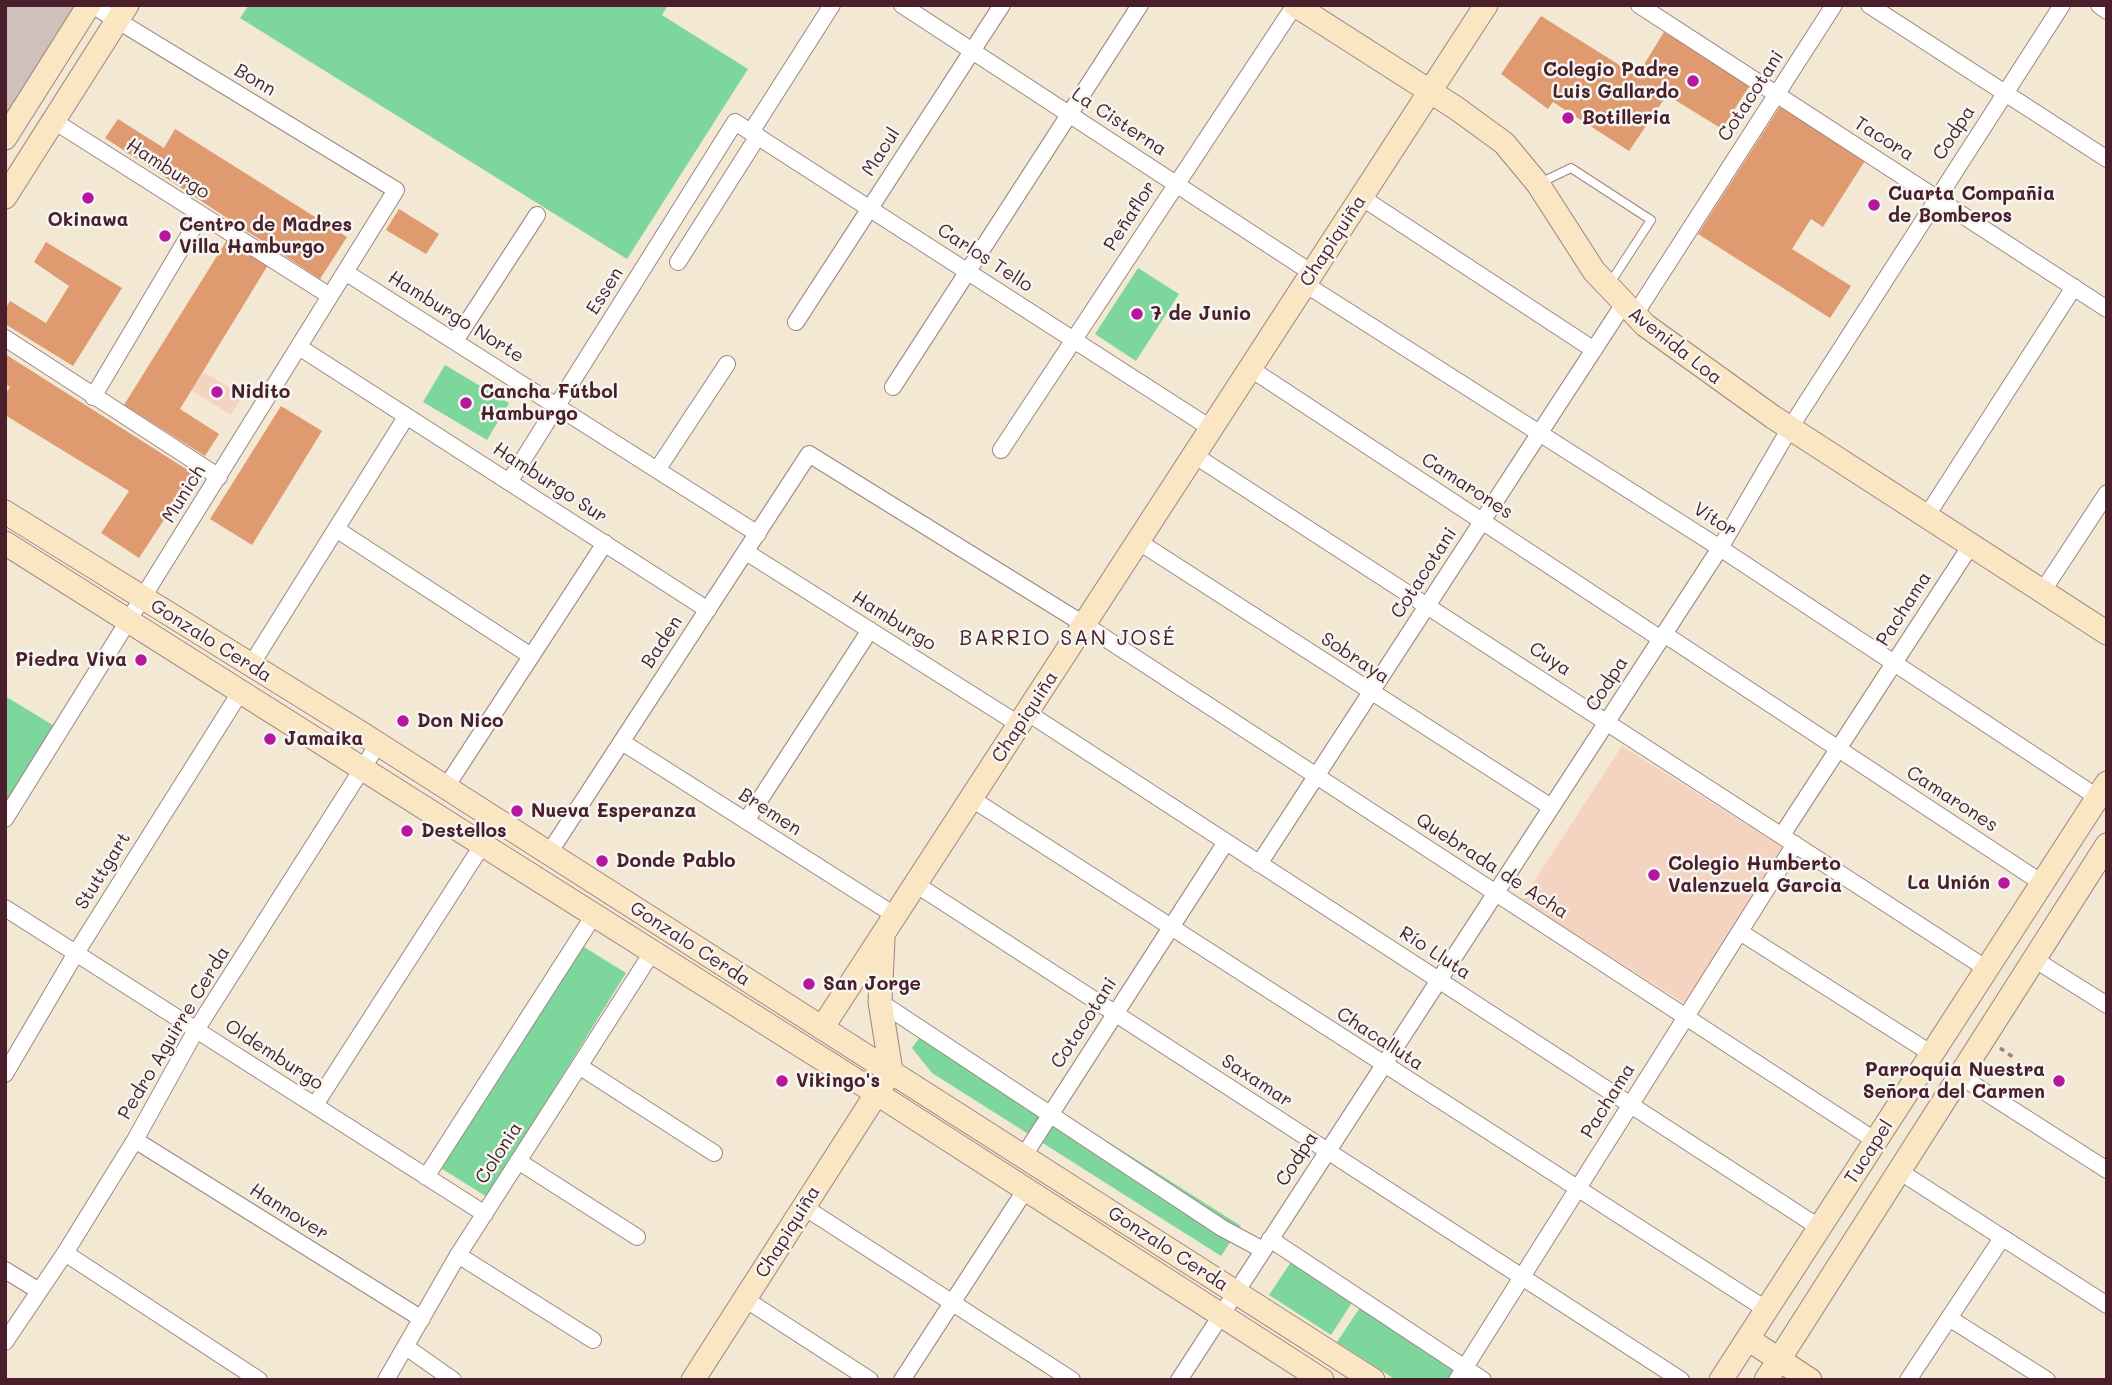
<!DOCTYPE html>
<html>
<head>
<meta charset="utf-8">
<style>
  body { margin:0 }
  #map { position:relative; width:2112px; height:1385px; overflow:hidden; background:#f3e8d4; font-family:Mali,sans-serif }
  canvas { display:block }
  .frame { position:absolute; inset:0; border:7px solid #4a1f2b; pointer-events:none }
</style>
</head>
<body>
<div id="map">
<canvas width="2112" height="1385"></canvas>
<div class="frame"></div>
</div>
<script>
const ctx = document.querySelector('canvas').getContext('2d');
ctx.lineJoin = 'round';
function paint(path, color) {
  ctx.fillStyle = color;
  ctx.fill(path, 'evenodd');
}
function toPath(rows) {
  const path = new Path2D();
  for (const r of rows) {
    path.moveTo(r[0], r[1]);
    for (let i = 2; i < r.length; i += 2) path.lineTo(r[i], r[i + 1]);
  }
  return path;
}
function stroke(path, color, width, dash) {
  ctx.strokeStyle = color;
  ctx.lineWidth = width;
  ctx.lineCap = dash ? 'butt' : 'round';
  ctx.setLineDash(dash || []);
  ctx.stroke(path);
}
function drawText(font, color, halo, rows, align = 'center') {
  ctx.font = font + ' Mali,sans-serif';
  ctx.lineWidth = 5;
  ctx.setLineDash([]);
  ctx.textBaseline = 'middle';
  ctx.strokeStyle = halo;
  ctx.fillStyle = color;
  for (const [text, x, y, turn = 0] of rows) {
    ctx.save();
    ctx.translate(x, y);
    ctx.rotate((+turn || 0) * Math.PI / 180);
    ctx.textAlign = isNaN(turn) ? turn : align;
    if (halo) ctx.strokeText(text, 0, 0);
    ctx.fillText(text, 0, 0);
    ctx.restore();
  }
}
paint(toPath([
  [203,372,243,395,231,415,191,390],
  [1622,746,1787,850,1687,1005,1522,900]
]), '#f4d3c0');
paint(toPath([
  [5,5,82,5,5,128]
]), '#d0c0bc');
paint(toPath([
  [249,5,668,5,662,15,748,69,627,259,240,18],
  [1138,268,1179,294,1136,361,1095,334],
  [445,365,509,403,487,440,423,402],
  [5,696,56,727,5,807],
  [576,942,626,973,487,1197,436,1165],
  [927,1027,1241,1226,1221,1256,932,1073,912,1048],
  [1293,1259,1355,1298,1331,1335,1269,1295],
  [1361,1306,1460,1370,1453,1380,1396,1380,1337,1342]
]), '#7dd79d');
paint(toPath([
  [1541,16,1637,76,1664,32,1750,85,1722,129,1667,95,1629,151,1553,102,1548,109,1501,74],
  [1781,105,1866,159,1823,227,1811,219,1792,249,1851,286,1830,318,1698,234],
  [118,119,164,148,175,129,347,237,320,279,105,138],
  [399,209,439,234,426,254,386,230],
  [227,240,268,265,180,409,219,434,205,456,124,405],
  [46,242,122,288,73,366,5,324,5,309,10,301,46,323,69,286,34,262],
  [5,354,194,474,139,558,101,533,129,491,5,415,5,395,10,387,5,384],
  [281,406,322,431,252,545,210,519]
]), '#df9a6f');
const lane = toPath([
  [1540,183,1571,168,1651,220,1610,283]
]);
const street = toPath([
  [902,5,1312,273],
  [1639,5,2107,309],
  [1869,5,2107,159],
  [2099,5,2107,11],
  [54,121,330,296],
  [751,132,832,5],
  [1361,197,1594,350],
  [678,262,758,136],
  [345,272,758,534],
  [1305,284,1720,548,2097,797],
  [1634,316,1834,5],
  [796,322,1002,5],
  [5,338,219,477],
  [455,341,537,215],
  [299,347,708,610],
  [1251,369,1661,639],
  [893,387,1140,5],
  [93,397,201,215],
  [1001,450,1295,5],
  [1194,455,1987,969],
  [657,470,727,364],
  [509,482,735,122,1212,429],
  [1926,517,2074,287],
  [336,529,531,656],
  [1139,542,1551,807],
  [746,552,1020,725],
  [2042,592,2107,493],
  [1664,634,2042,883],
  [251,665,406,417],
  [1028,713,1820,1228],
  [622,742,896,916],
  [446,787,605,543],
  [972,799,1767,1310],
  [5,819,396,190,92,5],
  [746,821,870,630],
  [1782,835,1971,545],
  [549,853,809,454,1085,625,1876,1141],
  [1259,864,1623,305],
  [917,885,1681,1380],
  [5,908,485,1214],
  [1740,932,1932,1054],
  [2034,959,2107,1005],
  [880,1002,1222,1228,1263,1250],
  [579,1066,714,1153],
  [5,1074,76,953,241,691],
  [1960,1076,2107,1170],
  [315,1105,483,844],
  [135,1140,422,1319],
  [1023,1157,1226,842],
  [518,1161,637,1237],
  [1899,1171,2107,1305],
  [426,1177,594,915],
  [804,1207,1072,1380],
  [1270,1239,1483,1380],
  [65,1253,259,1380],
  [458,1255,593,1340],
  [5,1270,39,1291],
  [745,1299,870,1380],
  [1949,1318,2047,1380],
  [5,1342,65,1253,135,1140,196,1030,378,744],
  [406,1347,453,1380],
  [386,1380,458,1255,653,951],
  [902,1380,1026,1189],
  [1179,1380,1720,548,1790,428,2062,5],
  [1457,1380,1795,844],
  [1908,1380,2002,1238]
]);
const secondary = toPath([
  [1295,5,1456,108,1504,143,1538,184,1594,271,1645,325,1773,417,2107,633],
  [5,138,89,5],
  [5,197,127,5],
  [5,512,361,733,1373,1380],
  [5,543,876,1093,1322,1380],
  [822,1028,1486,5],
  [1748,1339,1810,1380],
  [693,1380,891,1071,880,1002,883,940],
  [1721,1380,2107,783],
  [1766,1380,2107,845]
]);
stroke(lane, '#9e8480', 10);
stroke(street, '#9e8480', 18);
stroke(secondary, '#9e8480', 25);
stroke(toPath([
  [2000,1048,2013,1057]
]), '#9e8480', 3.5, [5, 5]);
stroke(lane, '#fff', 8);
stroke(street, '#fff', 16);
stroke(secondary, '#fbe6c4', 23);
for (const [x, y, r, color] of [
  [1693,81,7,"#b5179e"],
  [1568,118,7,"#b5179e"],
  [88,198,7,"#b5179e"],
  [1874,205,7,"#b5179e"],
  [165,236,7,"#b5179e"],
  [1137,314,7,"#b5179e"],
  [217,392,7,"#b5179e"],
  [466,403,7,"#b5179e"],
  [141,660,7,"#b5179e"],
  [403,721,7,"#b5179e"],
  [270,739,7,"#b5179e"],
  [517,811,7,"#b5179e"],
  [407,831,7,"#b5179e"],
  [602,861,7,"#b5179e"],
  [1654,875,7,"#b5179e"],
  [2004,883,7,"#b5179e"],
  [809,984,7,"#b5179e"],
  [782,1081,7,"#b5179e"],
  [2059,1081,7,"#b5179e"]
]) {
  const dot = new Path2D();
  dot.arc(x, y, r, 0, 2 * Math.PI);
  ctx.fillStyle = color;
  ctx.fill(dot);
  stroke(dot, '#f6f6f2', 2.5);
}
drawText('bold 19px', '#4a1f2b', '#f6f6f2', [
  ["Colegio Padre",1679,70,"right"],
  ["Luis Gallardo",1679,92,"right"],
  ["Botilleria",1582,118],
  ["Cuarta Compañia",1888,194],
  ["de Bomberos",1888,216],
  ["Okinawa",88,220,"center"],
  ["Centro de Madres",179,225],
  ["Villa Hamburgo",179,247],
  ["7 de Junio",1151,314],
  ["Nidito",231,392],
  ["Cancha Fútbol",480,392],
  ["Hamburgo",480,414],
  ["Piedra Viva",127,660,"right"],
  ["Don Nico",417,721],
  ["Jamaika",284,739],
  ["Nueva Esperanza",531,811],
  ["Destellos",421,831],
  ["Donde Pablo",616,861],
  ["Colegio Humberto",1668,864],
  ["Valenzuela Garcia",1668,886],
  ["La Unión",1990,883,"right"],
  ["San Jorge",823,984],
  ["Parroquia Nuestra",2045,1070,"right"],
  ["Señora del Carmen",2045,1092,"right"],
  ["Vikingo's",796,1081]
], 'left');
drawText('19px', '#4a1f2b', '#f6f6f2', [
  ["Bonn",255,80,31],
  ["Cotacotani",1751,96,-57],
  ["La Cisterna",1119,122,33],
  ["Codpa",1954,133,-57],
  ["Tacora",1884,139,32],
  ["Macul",881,152,-57],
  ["Hamburgo",168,169,33],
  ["Peñaflor",1130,216,-57],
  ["Chapiquiña",1333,241,-57],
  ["Carlos Tello",985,258,33],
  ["Essen",605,291,-58],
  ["Hamburgo Norte",456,317,32],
  ["Avenida Loa",1675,346,38],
  ["Hamburgo Sur",550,483,33],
  ["Camarones",1467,486,33],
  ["Munich",184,494,-58],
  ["Vítor",1715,520,33],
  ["Cotacotani",1424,573,-57],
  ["Pachama",1904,609,-57],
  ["Hamburgo",894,621,32],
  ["Gonzalo Cerda",211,641,32],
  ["Baden",662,642,-57],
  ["Sobraya",1355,658,33],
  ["Cuya",1550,659,33],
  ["Codpa",1607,684,-57],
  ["Chapiquiña",1025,717,-57],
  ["Camarones",1952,799,33],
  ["Bremen",770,812,33],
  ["Quebrada de Acha",1492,866,33],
  ["Stuttgart",103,871,-58],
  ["Gonzalo Cerda",690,944,33],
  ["Río Lluta",1435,953,33],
  ["Cotacotani",1084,1023,-57],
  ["Pedro Aguirre Cerda",174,1033,-59],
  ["Chacalluta",1380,1039,33],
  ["Oldemburgo",274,1055,33],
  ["Saxamar",1257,1081,33],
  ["Pachama",1608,1101,-58],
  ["Tucapel",1869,1152,-57],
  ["Colonia",499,1153,-57],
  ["Codpa",1297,1159,-57],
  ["Hannover",289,1212,32],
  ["Chapiquiña",788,1232,-58],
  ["Gonzalo Cerda",1168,1249,33]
]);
ctx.letterSpacing = '2px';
drawText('21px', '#4a1f2b', '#f6f6f2', [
  ["BARRIO SAN JOSÉ",1068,639]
]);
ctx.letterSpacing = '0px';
</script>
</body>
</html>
